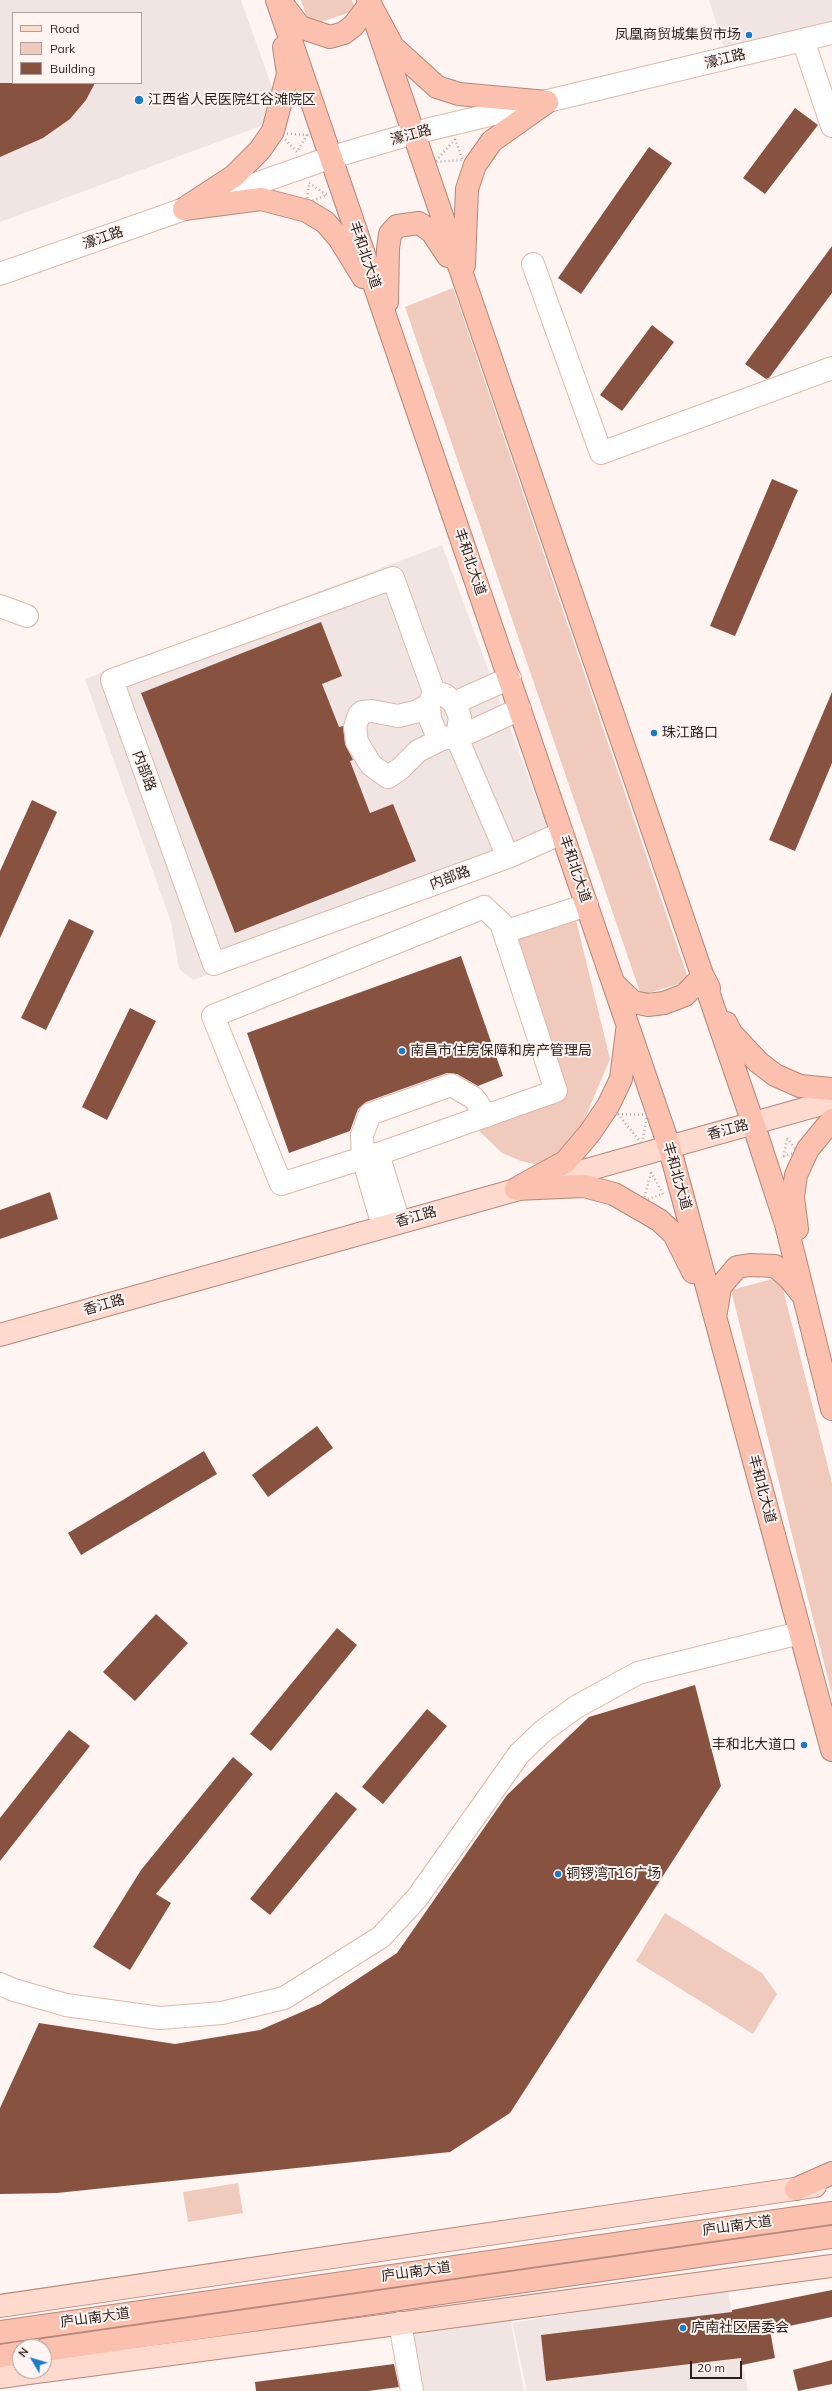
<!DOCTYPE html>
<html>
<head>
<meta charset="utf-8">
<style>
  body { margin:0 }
  #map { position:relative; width:832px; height:2391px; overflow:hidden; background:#fef5f2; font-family:Mulish,sans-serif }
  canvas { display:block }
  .legend { position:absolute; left:12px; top:12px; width:130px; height:72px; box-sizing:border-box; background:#fef5f2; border:1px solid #aa9f9b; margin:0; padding:5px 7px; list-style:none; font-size:12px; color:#2b1d18 }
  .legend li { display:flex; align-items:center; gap:8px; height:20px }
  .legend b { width:20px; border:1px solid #aa9f9b }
  .north { position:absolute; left:12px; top:2339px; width:40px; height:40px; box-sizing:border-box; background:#fef5f2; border:1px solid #aa9f9b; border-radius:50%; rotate:308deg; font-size:11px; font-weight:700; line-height:16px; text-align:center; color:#2b1d18 }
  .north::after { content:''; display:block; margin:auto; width:14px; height:18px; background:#1a7cc7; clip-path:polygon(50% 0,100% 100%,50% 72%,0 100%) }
  .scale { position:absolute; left:690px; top:2361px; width:52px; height:18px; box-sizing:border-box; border:2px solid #2b1d18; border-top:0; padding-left:5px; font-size:12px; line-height:14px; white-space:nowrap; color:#2b1d18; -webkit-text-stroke:3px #fef5f2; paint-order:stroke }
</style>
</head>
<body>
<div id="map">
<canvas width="832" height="2391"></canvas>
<ul class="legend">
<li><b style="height:5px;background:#fdd9ce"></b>Road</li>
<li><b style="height:11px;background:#f0cabd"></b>Park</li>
<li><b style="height:11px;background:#885241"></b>Building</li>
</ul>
<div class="north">N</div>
<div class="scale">20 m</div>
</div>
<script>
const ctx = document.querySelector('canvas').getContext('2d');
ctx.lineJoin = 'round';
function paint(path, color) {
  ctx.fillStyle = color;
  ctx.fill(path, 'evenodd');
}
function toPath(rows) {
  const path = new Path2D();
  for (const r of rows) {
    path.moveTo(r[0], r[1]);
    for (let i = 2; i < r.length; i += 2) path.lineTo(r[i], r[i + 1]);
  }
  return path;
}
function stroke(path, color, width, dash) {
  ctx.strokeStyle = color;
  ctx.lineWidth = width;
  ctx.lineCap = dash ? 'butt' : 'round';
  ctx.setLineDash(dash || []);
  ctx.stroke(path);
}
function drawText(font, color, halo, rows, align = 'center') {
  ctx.font = font + ' Mulish,"Noto Sans SC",sans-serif';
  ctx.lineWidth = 4;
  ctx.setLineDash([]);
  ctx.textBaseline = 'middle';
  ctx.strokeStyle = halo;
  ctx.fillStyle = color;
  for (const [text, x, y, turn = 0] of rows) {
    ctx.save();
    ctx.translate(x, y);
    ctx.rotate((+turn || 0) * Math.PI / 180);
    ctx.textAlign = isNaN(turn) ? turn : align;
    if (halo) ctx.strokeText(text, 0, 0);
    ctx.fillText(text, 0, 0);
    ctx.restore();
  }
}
paint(toPath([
  [0,0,241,0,283,118,0,222],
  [13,13,141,13,141,83,13,83],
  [709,0,832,0,832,23,724,48],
  [442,545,554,846,193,980,179,969,171,922,85,679],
  [727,2287,748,2391,527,2391,512,2323],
  [509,2313,524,2391,422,2391,411,2332]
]), '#f0e5e2');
paint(toPath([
  [301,0,352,0,356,10,310,26],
  [453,288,689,981,641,995,405,307],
  [575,916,610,1059,574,1144,549,1167,521,1161,502,1153,473,1125,561,1093,506,937],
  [780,1277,832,1483,832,1695,731,1290],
  [665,1913,762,1973,777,1994,753,2034,636,1961],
  [238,2183,243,2213,188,2222,183,2192]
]), '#f0cabd');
paint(toPath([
  [0,83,95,83,86,100,70,119,43,138,0,157],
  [795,108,818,125,765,194,743,178],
  [649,147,672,163,581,294,558,278],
  [832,246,832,293,769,378,766,379,745,364],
  [652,325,674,342,622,411,600,395],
  [772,479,798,490,735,636,710,626],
  [321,622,342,676,322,684,339,727,343,726,345,744,353,760,350,761,370,813,393,804,416,861,235,933,141,693],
  [832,692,832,763,795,851,769,840],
  [32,800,57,812,0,938,0,871],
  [69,919,94,931,46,1030,21,1018],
  [461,956,503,1076,478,1086,457,1074,447,1073,366,1102,358,1109,350,1131,289,1153,247,1033],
  [130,1008,156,1021,107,1120,82,1107],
  [50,1192,58,1219,0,1239,0,1210],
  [317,1426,333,1448,268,1497,252,1475],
  [204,1451,217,1474,81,1555,68,1533],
  [156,1614,188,1643,135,1701,103,1672],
  [337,1628,357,1645,271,1751,250,1734],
  [695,1685,721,1786,510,2113,450,2152,57,2193,0,2194,0,2108,39,2023,175,2044,260,2030,320,2004,397,1953,507,1795,589,1717],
  [427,1709,447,1726,383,1804,362,1787],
  [69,1730,90,1746,0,1861,0,1818],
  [233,1757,253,1774,156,1894,171,1903,130,1970,93,1947,141,1870],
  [336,1792,357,1809,270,1915,250,1899],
  [832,2290,832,2317,770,2330,775,2358,742,2365,741,2358,546,2381,541,2335,732,2312,732,2310],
  [832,2360,832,2384,798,2391,793,2370],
  [394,2364,399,2387,368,2391,256,2391,255,2382]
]), '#885241');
const minor = toPath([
  [803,40,832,126],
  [533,264,601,453,832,368],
  [0,274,332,157,414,133,832,33],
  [0,606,27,616],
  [434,692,393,578,112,680,214,964,508,857,562,833],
  [454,703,510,678],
  [429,705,415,712,398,716,372,711,362,712,359,715,355,727,357,742,371,765,388,777,400,769,418,751,444,738],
  [508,857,457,738,460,717,454,703,445,695,434,692,429,705,430,719,436,733,444,738,457,738,520,709],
  [504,932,587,905],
  [377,1154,363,1158,362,1135,370,1114,451,1085,474,1098,486,1116],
  [383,1226,363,1158,281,1184,213,1016,484,907,501,923,556,1091,378,1154,399,1222],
  [0,1984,14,1990,66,2005,160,2018,222,2013,284,1998,381,1937,417,1898,519,1754,543,1731,576,1707,638,1673,800,1633],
  [400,2323,412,2391]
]);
const major = toPath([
  [0,1335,832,1101],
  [0,2306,815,2186],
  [44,2371,832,2266],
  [0,2377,43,2371]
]);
const highway = toPath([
  [277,0,669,1146,832,1750],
  [368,0,753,1123,786,1224,832,1409],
  [284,6,300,27,330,37,344,33,353,26,370,4,393,47,437,87,459,94,547,102],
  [188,206,234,176,260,150,273,131,288,74,284,47],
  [184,209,261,199,307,211,325,222,339,238,363,277],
  [464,265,467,189,475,165,492,141,547,102],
  [387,302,388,249,390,234,397,226,419,223,432,232,448,256],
  [614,984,633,1002,648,1005,664,1003,685,995,703,976,709,988],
  [726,1023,731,1033,758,1062,775,1075,800,1086,832,1089],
  [521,1186,565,1162,589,1134,608,1106,621,1079,627,1031],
  [516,1189,584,1186,614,1194,659,1220,674,1234,693,1272],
  [797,1229,793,1197,796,1175,808,1149,832,1120],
  [716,1312,720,1287,737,1267,750,1265,775,1266,789,1278,801,1293],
  [796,2189,832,2173],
  [0,2332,832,2213],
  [44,2350,832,2237],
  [0,2356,20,2353]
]);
stroke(minor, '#dfb7aa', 24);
stroke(major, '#b3877a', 24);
stroke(highway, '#b3877a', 24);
stroke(toPath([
  [279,133,307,135,297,152,279,133],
  [455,139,463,160,435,162,455,139],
  [309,183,327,195,307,203,309,183],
  [618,1114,647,1115,642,1144,618,1114],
  [787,1138,798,1152,784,1156,787,1138],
  [651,1172,663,1194,644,1200,651,1172]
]), '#b2a8a4', 2.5, [1, 3]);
stroke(minor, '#fff', 22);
stroke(major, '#fdd9ce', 22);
stroke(highway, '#fcc0ae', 22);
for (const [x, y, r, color] of [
  [749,35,4,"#1a7cc7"],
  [139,100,5,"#1a7cc7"],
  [654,733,4,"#1a7cc7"],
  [402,1051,4,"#1a7cc7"],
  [804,1745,4,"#1a7cc7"],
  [558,1874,4,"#1a7cc7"],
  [683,2328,4,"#1a7cc7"]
]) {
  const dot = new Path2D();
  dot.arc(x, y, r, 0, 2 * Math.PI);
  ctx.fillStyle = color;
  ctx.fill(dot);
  stroke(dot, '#fef5f2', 1.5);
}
drawText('14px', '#2b1d18', '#fef5f2', [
  ["凤凰商贸城集贸市场",741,35,"right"],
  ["江西省人民医院红谷滩院区",148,100],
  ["珠江路口",662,733],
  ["南昌市住房保障和房产管理局",410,1051],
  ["丰和北大道口",796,1745,"right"],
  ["铜锣湾T16广场",566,1874],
  ["庐南社区居委会",691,2328]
], 'left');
drawText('14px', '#2b1d18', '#fef5f2', [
  ["濠江路",725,59,-14],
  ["濠江路",411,135,-15],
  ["濠江路",103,238,-19],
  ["丰和北大道",365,255,71],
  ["丰和北大道",470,562,71],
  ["内部路",144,771,70],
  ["丰和北大道",575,869,71],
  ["内部路",450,878,-20],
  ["香江路",728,1130,-15],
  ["丰和北大道",677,1176,74],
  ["香江路",416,1217,-16],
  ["香江路",104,1305,-16],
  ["丰和北大道",762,1489,75],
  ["庐山南大道",737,2226,-8],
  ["庐山南大道",416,2272,-8],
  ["庐山南大道",95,2318,-8]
]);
</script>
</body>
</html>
